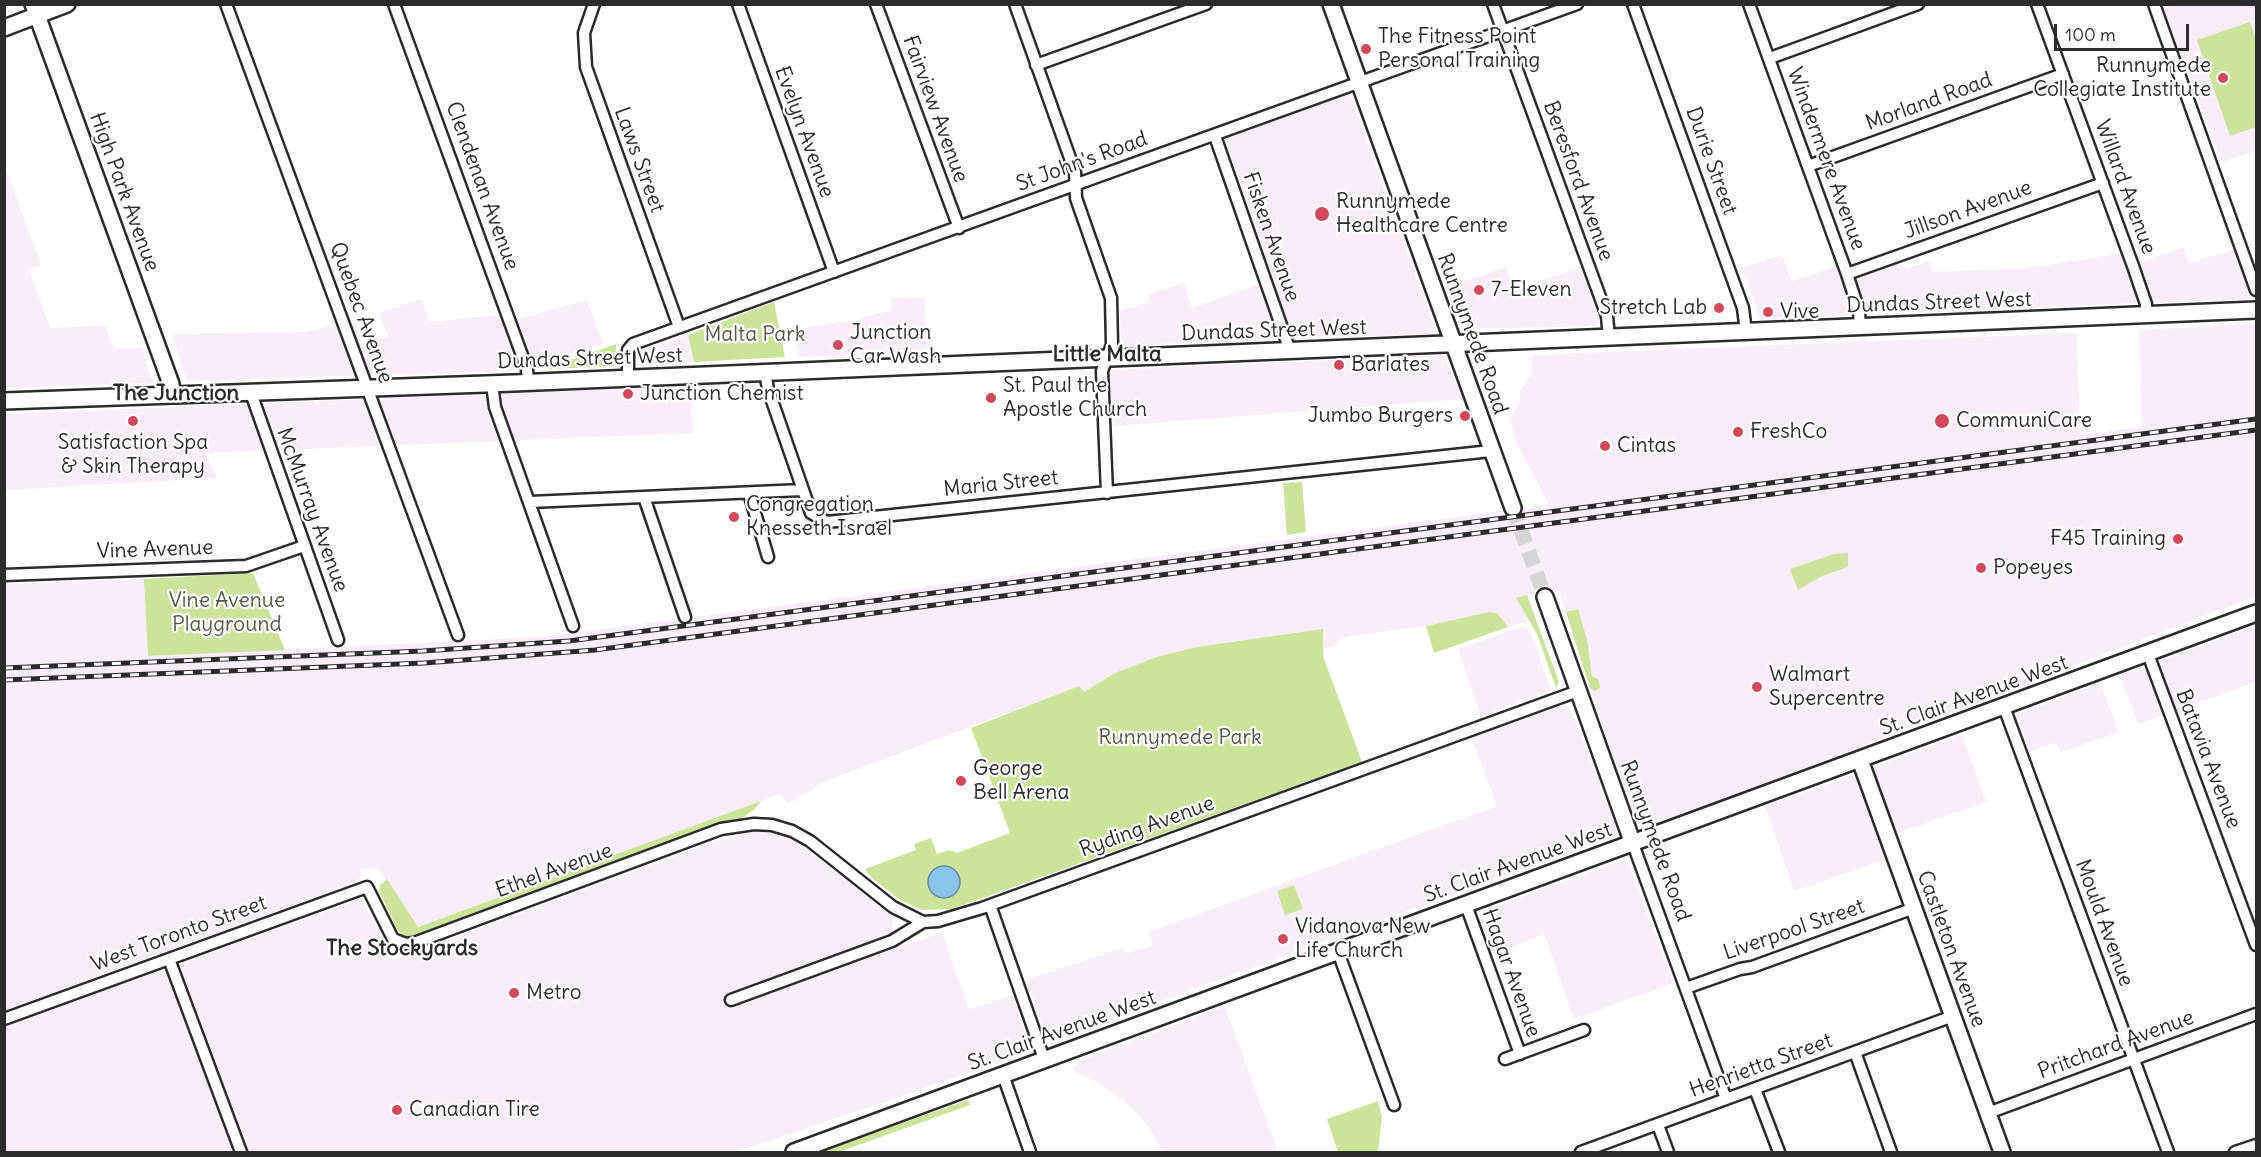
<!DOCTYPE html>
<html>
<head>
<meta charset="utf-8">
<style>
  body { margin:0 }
  #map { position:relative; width:2261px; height:1157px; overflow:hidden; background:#fff; font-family:Delius,sans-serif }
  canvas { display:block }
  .frame { position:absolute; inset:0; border:6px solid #2b2b2b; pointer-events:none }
  .scale { position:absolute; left:2054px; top:24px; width:135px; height:27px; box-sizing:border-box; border:3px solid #2b2b2b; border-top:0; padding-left:8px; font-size:18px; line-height:21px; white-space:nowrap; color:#2b2b2b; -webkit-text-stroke:4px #fff; paint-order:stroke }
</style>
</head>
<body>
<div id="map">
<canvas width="2261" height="1157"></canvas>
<div class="frame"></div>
<div class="scale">100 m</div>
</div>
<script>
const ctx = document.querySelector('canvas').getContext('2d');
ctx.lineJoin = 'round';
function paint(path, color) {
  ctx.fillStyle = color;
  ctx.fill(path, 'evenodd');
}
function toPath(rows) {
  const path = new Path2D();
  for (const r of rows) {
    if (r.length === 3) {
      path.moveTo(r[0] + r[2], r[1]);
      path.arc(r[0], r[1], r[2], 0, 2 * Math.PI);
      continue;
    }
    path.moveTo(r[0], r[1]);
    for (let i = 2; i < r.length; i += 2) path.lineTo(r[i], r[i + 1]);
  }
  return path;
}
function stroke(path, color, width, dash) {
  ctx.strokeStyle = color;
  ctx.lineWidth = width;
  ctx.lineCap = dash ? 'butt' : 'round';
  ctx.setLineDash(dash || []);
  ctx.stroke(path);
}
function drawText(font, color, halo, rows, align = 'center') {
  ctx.font = font + ' Delius,sans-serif';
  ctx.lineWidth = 4.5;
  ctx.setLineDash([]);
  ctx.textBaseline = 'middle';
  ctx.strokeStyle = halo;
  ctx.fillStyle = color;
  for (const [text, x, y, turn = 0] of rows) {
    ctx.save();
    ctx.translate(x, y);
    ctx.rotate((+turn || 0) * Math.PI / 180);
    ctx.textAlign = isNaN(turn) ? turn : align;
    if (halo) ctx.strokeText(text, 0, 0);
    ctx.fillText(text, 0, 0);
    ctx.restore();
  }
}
paint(toPath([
  [2162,5,2256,5,2256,151,2222,162],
  [1344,95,1351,98,1435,329,1431,334,1125,345,1122,342,1119,311,1150,302,1149,294,1184,283,1192,308,1262,283,1264,290,1276,285,1227,144,1228,138],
  [5,172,7,172,41,265,29,269,50,328,105,326,114,349,142,348,153,383,5,388],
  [2246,245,2251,257,2256,258,2256,299,2160,303,2153,299,2140,263,2183,247,2190,264],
  [1893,249,1901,266,1907,269,1929,261,1933,272,2021,269,2123,253,2139,298,2135,303,1760,319,1746,277,1736,270,1782,255,1792,281],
  [1506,267,1515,290,1580,267,1599,318,1597,326,1462,329,1446,288],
  [891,298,925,298,927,352,800,357,794,330,844,321,849,324,868,316,891,311],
  [421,299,430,322,501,315,518,319,587,300,603,344,512,371,187,381,172,334,308,332,337,323,354,323,362,346,388,336,379,313],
  [2256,324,2256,596,1658,824,1646,825,1632,816,1559,591,1517,598,1528,621,1508,627,1497,613,1489,612,1426,626,1343,637,1333,647,1323,648,1323,630,1197,647,1115,673,1084,692,1079,686,826,781,788,804,780,794,417,927,378,868,360,870,362,878,326,893,5,1010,5,584,144,579,148,656,542,637,1549,505,1514,438,1510,417,1520,402,1520,391,1532,374,1531,355,2077,333,2080,435,2142,427,2139,330],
  [688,335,694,362,642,365,640,352],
  [1444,355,1462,399,1114,426,1109,376,1113,370],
  [690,386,693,433,205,453,217,478,5,490,5,414],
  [2256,626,2256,682,2138,724,2120,675],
  [1521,627,1526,628,1533,638,1551,690,1481,716,1458,649],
  [2100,683,2119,732,2061,752,2055,742,2030,752,2017,714],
  [1561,706,1567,706,1571,710,1619,834,1122,1015,1055,1039,1047,1037,1026,980,1122,948,1125,954,1153,945,1149,932,1497,806,1472,738],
  [1962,735,1986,802,1895,834,1873,767],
  [1859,774,1889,858,1794,891,1765,806],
  [757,831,786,837,801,845,894,918,891,933,898,948,942,932,969,1010,1012,995,1030,1047,1027,1053,737,1152,5,1152,5,1026,361,899,394,960,713,842],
  [1627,859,1673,983,1574,1019,1544,934,1492,955,1479,918,1480,912],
  [1225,1006,1278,1152,1162,1152,1151,1130,1130,1106,1099,1083,1072,1070,1081,1060]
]), '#f8edf9');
paint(toPath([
  [2250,22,2256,40,2256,127,2230,136,2197,40],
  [774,302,785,357,694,362,688,335],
  [616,344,615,366,550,369,549,368],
  [1302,482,1306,532,1287,535,1283,483],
  [1848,553,1848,567,1822,576,1798,590,1790,569,1834,554],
  [253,573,285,650,148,656,144,579],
  [1527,595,1559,682,1556,688,1537,634,1516,598],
  [1578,609,1587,640,1592,676,1599,680,1600,688,1595,691,1590,688,1566,612],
  [1489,612,1497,613,1508,627,1434,653,1426,626],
  [1323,629,1323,656,1362,762,952,909,923,910,900,900,873,879,865,869,916,850,914,844,931,838,937,854,949,850,957,853,1010,833,971,728,1079,686,1084,692,1115,673,1157,657,1197,647],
  [761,801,755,809,741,819,412,938,402,935,397,929,379,891,380,885,387,879,418,927],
  [1294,885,1303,909,1285,915,1277,891],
  [968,1100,970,1105,839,1152,819,1152],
  [1378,1101,1382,1117,1378,1152,1338,1152,1327,1119]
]), '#cbe49a');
const water = toPath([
  [944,882,16]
]);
paint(water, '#88c7e9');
stroke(water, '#63899d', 1.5);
stroke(toPath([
  [1513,508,1545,597]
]), '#d5d5d5', 15, [15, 8]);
const street = toPath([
  [226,4,458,635],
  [394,4,527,369,528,383],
  [594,4,584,33,586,67,679,327],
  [738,4,834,272],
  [876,4,959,228],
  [1015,4,1075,172,1076,198,1111,298,1112,345,1102,371,1107,493],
  [1493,4,1607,316,1609,338],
  [1633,4,1743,308,1746,332],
  [1749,4,1847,274,1859,311,1860,328],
  [2037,4,2133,266,2146,304,2146,316],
  [2154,4,2256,290],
  [1770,58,1918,4],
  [1036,65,1206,4],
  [1215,136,1290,351],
  [1808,166,2063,74],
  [1847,274,2103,183],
  [765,372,768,389,811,513,827,522,1491,451],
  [628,378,628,350,633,344,1577,4],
  [492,384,495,407,573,626],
  [251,393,338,640],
  [749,493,768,557],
  [644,497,685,617],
  [530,502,802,490],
  [4,575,246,566,304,546],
  [2148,654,2256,945],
  [2004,707,2168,1152],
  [1633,844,1726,1099],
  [990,905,1044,1059],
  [1466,905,1520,1054],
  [1338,952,1394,1105],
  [169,959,241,1152],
  [1686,988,1740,969,1752,967,1914,908],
  [731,1000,892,941,923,922,938,921,982,908,1578,691],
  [4,1019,367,887,393,939,406,944,414,943,721,829,754,824,772,825,792,831,810,841,893,907,923,922],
  [1855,1052,1891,1152],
  [1505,1059,1584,1030],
  [1003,1075,1030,1152],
  [1755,1089,1779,1152],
  [1988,1113,2256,1014],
  [1658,1125,1668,1152],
  [1581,1152,1953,1016],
  [2235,1152,2256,1145]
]);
const secondary = toPath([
  [33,4,171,384,172,395],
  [1331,4,1513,508],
  [4,28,67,4],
  [4,401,514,383,2256,310],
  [1545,597,1633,844],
  [1860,760,2002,1152],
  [794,1152,2256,613]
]);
stroke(street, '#2b2b2b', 15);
stroke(secondary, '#2b2b2b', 20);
stroke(street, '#fff', 10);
stroke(secondary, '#fff', 15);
const rail = toPath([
  [4,668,423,651,569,641,2256,419],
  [4,680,424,663,595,650,2256,430]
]);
stroke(rail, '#2b2b2b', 5);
stroke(rail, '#fff', 3, [9]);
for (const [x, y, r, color] of [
  [1366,49,6,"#d1495b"],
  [2223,78,6,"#d1495b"],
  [1322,214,8,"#d1495b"],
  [1479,290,6,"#d1495b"],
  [1719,308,6,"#d1495b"],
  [1768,312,6,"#d1495b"],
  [838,345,6,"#d1495b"],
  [1339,365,6,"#d1495b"],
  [628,394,6,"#d1495b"],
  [991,398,6,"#d1495b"],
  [1465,416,6,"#d1495b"],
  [133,421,6,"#d1495b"],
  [1942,421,8,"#d1495b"],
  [1738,432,6,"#d1495b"],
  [1605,446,6,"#d1495b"],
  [734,517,6,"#d1495b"],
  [2178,539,6,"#d1495b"],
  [1981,568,6,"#d1495b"],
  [1757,687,6,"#d1495b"],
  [961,781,6,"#d1495b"],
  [1283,939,6,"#d1495b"],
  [514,993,6,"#d1495b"],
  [397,1110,6,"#d1495b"]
]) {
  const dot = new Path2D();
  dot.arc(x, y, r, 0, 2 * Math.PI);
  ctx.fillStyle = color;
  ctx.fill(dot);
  stroke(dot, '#fff', 2);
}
drawText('21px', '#2b2b2b', '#fff', [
  ["The Fitness Point",1378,37],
  ["Personal Training",1378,61],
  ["Runnymede",2211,66,"right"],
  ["Collegiate Institute",2211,90,"right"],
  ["Runnymede",1336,202],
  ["Healthcare Centre",1336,226],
  ["7-Eleven",1491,290],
  ["Stretch Lab",1707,308,"right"],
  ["Vive",1780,312],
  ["Junction",850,333],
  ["Car Wash",850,357],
  ["Barlates",1351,365],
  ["St. Paul the",1003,386],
  ["Apostle Church",1003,410],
  ["Junction Chemist",640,394],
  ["Jumbo Burgers",1453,416,"right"],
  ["CommuniCare",1956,421],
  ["FreshCo",1750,432],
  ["Satisfaction Spa",133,443,"center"],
  ["& Skin Therapy",133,467,"center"],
  ["Cintas",1617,446],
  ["Congregation",746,505],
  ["Knesseth Israel",746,529],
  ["F45 Training",2166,539,"right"],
  ["Popeyes",1993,568],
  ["Walmart",1769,675],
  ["Supercentre",1769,699],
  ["George",973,769],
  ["Bell Arena",973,793],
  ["Vidanova New",1295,927],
  ["Life Church",1295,951],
  ["Metro",526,993],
  ["Canadian Tire",409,1110]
], 'left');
drawText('21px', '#2b2b2b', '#fff', [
  ["Morland Road",1929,102,-20],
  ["Fairview Avenue",935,109,70],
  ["Evelyn Avenue",804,132,70],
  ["Windermere Avenue",1826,159,70],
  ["Laws Street",639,160,70],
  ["Durie Street",1711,161,70],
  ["St John's Road",1082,162,-20],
  ["Beresford Avenue",1578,181,70],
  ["Clendenan Avenue",482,186,70],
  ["Willard Avenue",2125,187,70],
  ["High Park Avenue",124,192,70],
  ["Jillson Avenue",1968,210,-20],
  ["Fisken Avenue",1271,237,71],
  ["Dundas Street West",1939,303,-2],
  ["Quebec Avenue",361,313,70],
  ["Dundas Street West",1274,331,-2],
  ["Runnymede Road",1472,334,70],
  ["Dundas Street West",590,359,-2],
  ["Maria Street",1001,484,-6],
  ["McMurray Avenue",312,510,70],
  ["Vine Avenue",155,550,-2],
  ["St. Clair Avenue West",1974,696,-20],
  ["Batavia Avenue",2208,759,69],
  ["Ryding Avenue",1147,827,-20],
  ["Runnymede Road",1655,841,70],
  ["St. Clair Avenue West",1518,863,-20],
  ["Ethel Avenue",554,871,-20],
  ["Mould Avenue",2104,923,70],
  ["Liverpool Street",1794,930,-19],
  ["West Toronto Street",179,934,-20],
  ["Castleton Avenue",1951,949,70],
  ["Hagar Avenue",1511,973,70],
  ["St. Clair Avenue West",1062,1031,-20],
  ["Pritchard Avenue",2116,1045,-20],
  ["Henrietta Street",1761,1066,-20]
]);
drawText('21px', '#535947', '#fff', [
  ["Malta Park",755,335],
  ["Vine Avenue",227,601],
  ["Playground",227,625],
  ["Runnymede Park",1180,738]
]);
drawText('bold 22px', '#2b2b2b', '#fff', [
  ["Little Malta",1107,355],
  ["The Junction",176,394],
  ["The Stockyards",402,949]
]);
</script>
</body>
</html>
